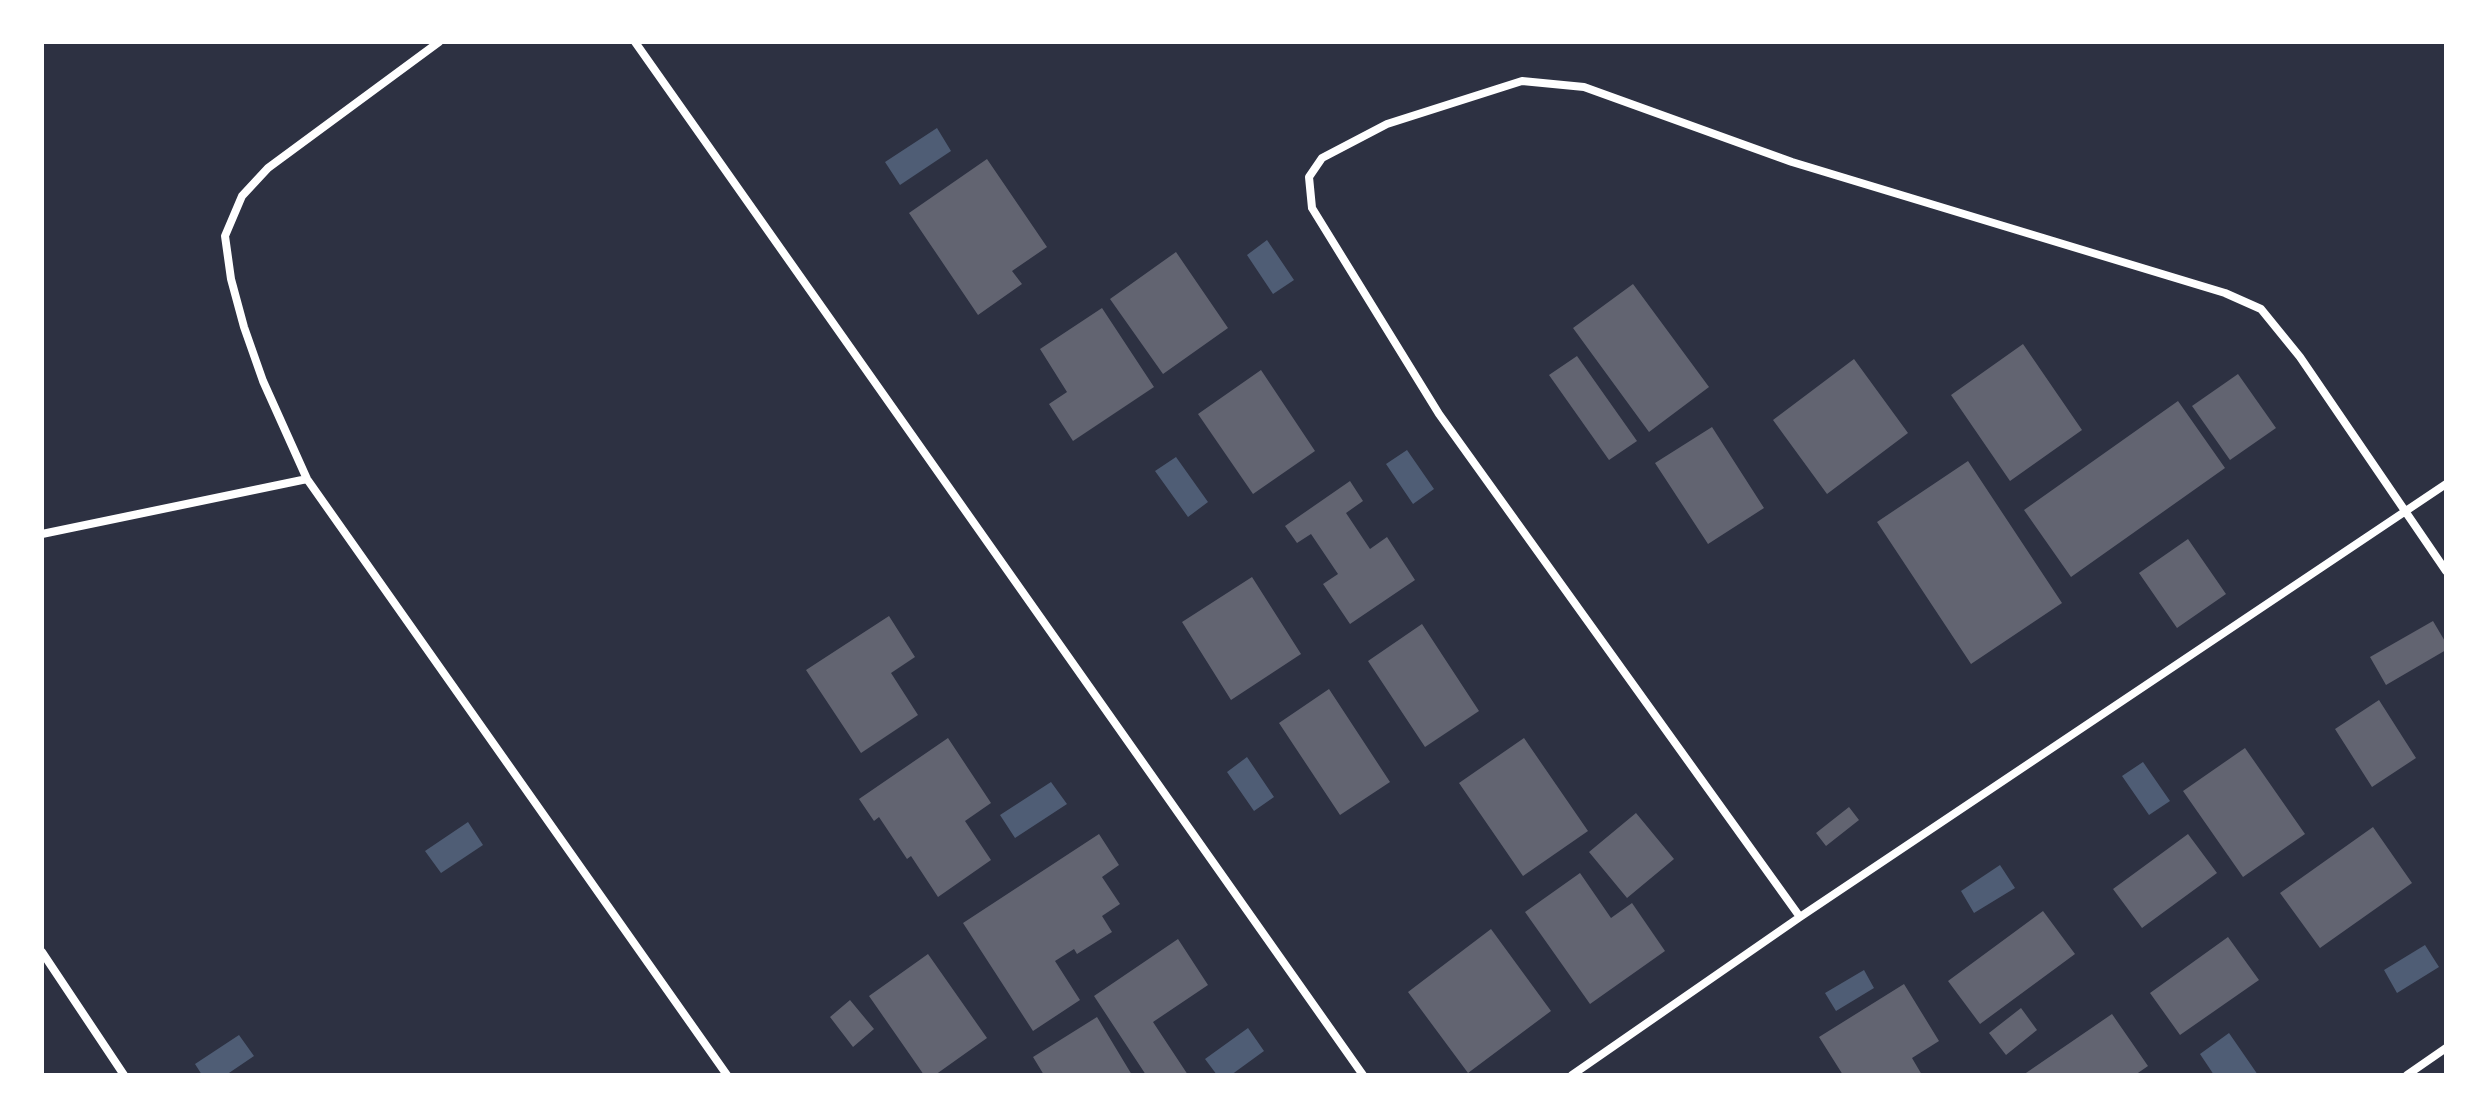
<!DOCTYPE html>
<html>
<head>
<meta charset="utf-8">
<style>
  body { margin:0 }
  #map { position:relative; width:2488px; height:1117px; overflow:hidden; background:#2d3142; font-family:Overpass,sans-serif }
  canvas { display:block }
  .frame { position:absolute; inset:0; border:44px solid #fff; pointer-events:none }
</style>
</head>
<body>
<div id="map">
<canvas width="2488" height="1117"></canvas>
<div class="frame"></div>
</div>
<script>
const ctx = document.querySelector('canvas').getContext('2d');
ctx.lineJoin = 'round';
function paint(path, color) {
  ctx.fillStyle = color;
  ctx.fill(path, 'evenodd');
}
function toPath(rows) {
  const path = new Path2D();
  for (const r of rows) {
    path.moveTo(r[0], r[1]);
    for (let i = 2; i < r.length; i += 2) path.lineTo(r[i], r[i + 1]);
  }
  return path;
}
function stroke(path, color, width, dash) {
  ctx.strokeStyle = color;
  ctx.lineWidth = width;
  ctx.lineCap = dash ? 'butt' : 'round';
  ctx.setLineDash(dash || []);
  ctx.stroke(path);
}
paint(toPath([
  [937,128,951,151,900,185,885,162],
  [1267,240,1294,280,1273,294,1247,255],
  [1407,450,1434,489,1413,504,1386,464],
  [1176,457,1208,502,1188,517,1155,471],
  [1247,757,1274,797,1254,811,1227,772],
  [2143,762,2170,801,2149,815,2122,776],
  [1051,782,1067,804,1015,838,1000,815],
  [468,822,483,845,441,873,425,851],
  [2000,865,2015,888,1974,913,1961,891],
  [2425,945,2439,967,2397,993,2384,970],
  [1864,970,1874,988,1836,1011,1825,993],
  [1248,1028,1264,1051,1231,1075,1217,1075,1205,1059],
  [2229,1033,2258,1075,2214,1075,2200,1054],
  [239,1035,254,1056,226,1075,202,1075,195,1064]
]), '#4f5d75');
paint(toPath([
  [987,159,1047,247,1012,271,1022,284,978,315,909,213],
  [1176,252,1228,328,1163,374,1110,299],
  [1633,284,1709,387,1649,432,1573,328],
  [1102,308,1154,387,1073,441,1049,404,1067,392,1040,349],
  [2023,344,2082,430,2010,481,1951,395],
  [1577,356,1637,441,1609,460,1549,375],
  [1854,359,1908,433,1827,494,1773,420],
  [1261,370,1315,451,1253,494,1198,414],
  [2238,374,2276,428,2230,460,2192,406],
  [2178,401,2225,468,2071,577,2024,510],
  [1712,427,1764,508,1708,544,1655,463],
  [1968,461,2062,603,1971,664,1877,522],
  [1350,481,1363,501,1346,513,1370,549,1387,537,1415,580,1350,624,1323,584,1338,574,1311,534,1297,543,1285,526],
  [2188,539,2226,594,2177,628,2139,573],
  [1252,577,1301,654,1231,700,1182,622],
  [889,616,915,657,891,673,918,715,861,753,806,670],
  [2433,621,2446,643,2446,650,2386,685,2370,657],
  [1422,624,1479,711,1425,747,1368,661],
  [1329,689,1390,782,1340,815,1279,723],
  [2379,700,2416,758,2372,787,2335,729],
  [948,738,991,803,965,821,991,860,938,897,911,856,907,859,879,817,874,821,859,799],
  [1524,738,1588,831,1523,876,1459,783],
  [2245,748,2305,834,2243,877,2183,791],
  [1849,807,1859,820,1826,846,1816,833],
  [1636,813,1674,859,1627,898,1589,852],
  [2373,827,2412,883,2320,948,2280,893],
  [1099,834,1119,865,1102,877,1120,904,1102,916,1112,932,1077,954,1074,949,1055,961,1080,1000,1033,1031,963,923],
  [2188,834,2217,873,2142,928,2113,889],
  [1580,873,1611,918,1632,903,1665,951,1590,1004,1525,912],
  [2043,911,2075,954,1980,1024,1948,981],
  [1491,929,1551,1011,1468,1073,1408,992],
  [2228,937,2259,980,2180,1035,2150,993],
  [1178,939,1208,985,1153,1022,1188,1075,1146,1075,1094,996],
  [928,954,987,1038,935,1075,924,1075,869,996],
  [1904,984,1939,1041,1912,1058,1922,1075,1843,1075,1819,1037],
  [850,1000,874,1029,853,1047,830,1017],
  [2021,1008,2037,1030,2006,1055,1989,1033],
  [2112,1014,2148,1066,2135,1075,2023,1075],
  [1097,1017,1132,1075,1044,1075,1033,1057]
]), '#626471');
stroke(toPath([
  [439,42,268,168,242,196,225,236,231,279,244,327,263,381,307,479,727,1075],
  [635,42,1363,1075],
  [42,534,307,479],
  [1800,917,1439,414,1312,208,1309,177,1322,158,1387,124,1522,81,1584,87,1792,162,2225,293,2261,309,2300,357,2446,571],
  [42,952,124,1075],
  [1572,1075,1800,917,2446,484],
  [2407,1075,2446,1048]
]), '#fff', 8);
</script>
</body>
</html>
